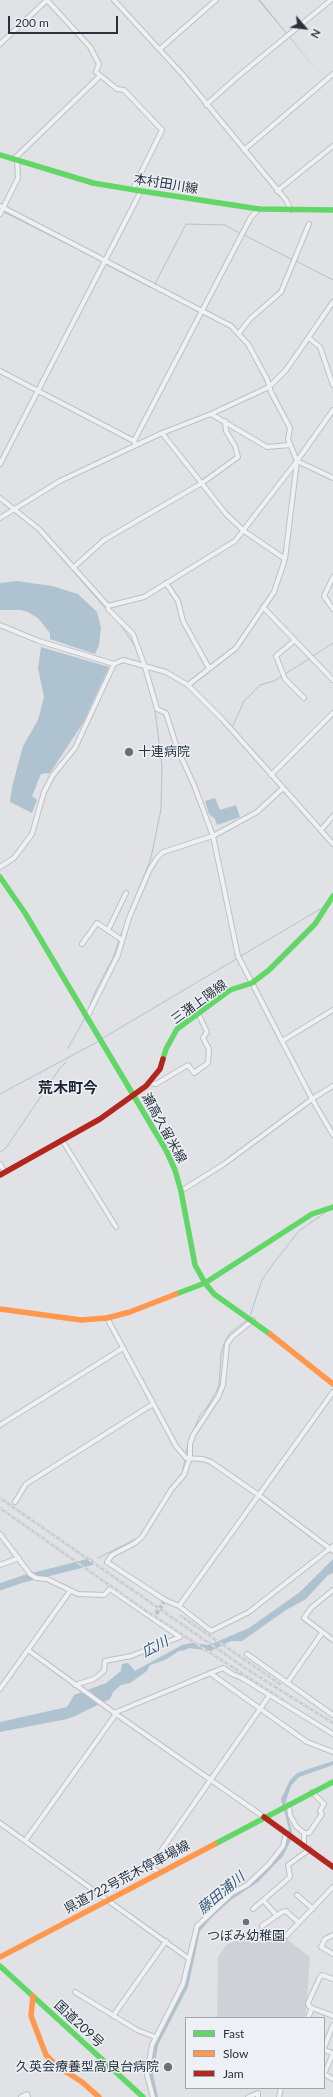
<!DOCTYPE html>
<html>
<head>
<meta charset="utf-8">
<style>
  body { margin:0 }
  #map { position:relative; width:333px; height:2097px; overflow:hidden; background:#e0e2e5; font-family:Lato,sans-serif }
  canvas { display:block }
  .legend { position:absolute; left:185px; top:2017px; width:140px; height:72px; box-sizing:border-box; background:#edf1f5; border:1px solid #9ea5ac; margin:0; padding:5px 7px; list-style:none; font-size:12px; color:#27323e }
  .legend li { display:flex; align-items:center; gap:8px; height:20px }
  .legend b { width:20px; border:1px solid #9ea5ac }
  .north { position:absolute; left:285px; top:8px; width:40px; height:40px; -webkit-text-stroke:3px #edf1f5; paint-order:stroke; rotate:118deg; font-size:11px; font-weight:700; line-height:16px; text-align:center; color:#27323e }
  .north::after { content:''; display:block; margin:auto; width:14px; height:18px; background:#27323e; clip-path:polygon(50% 0,100% 100%,50% 72%,0 100%) }
  .scale { position:absolute; left:8px; top:16px; width:110px; height:18px; box-sizing:border-box; border:2px solid #27323e; border-top:0; padding-left:5px; font-size:12px; line-height:14px; white-space:nowrap; color:#27323e; -webkit-text-stroke:3px #edf1f5; paint-order:stroke }
</style>
</head>
<body>
<div id="map">
<canvas width="333" height="2097"></canvas>
<ul class="legend">
<li><b style="height:5px;background:#63d668"></b>Fast</li>
<li><b style="height:5px;background:#ff974d"></b>Slow</li>
<li><b style="height:5px;background:#b3261e"></b>Jam</li>
</ul>
<div class="north">N</div>
<div class="scale">200 m</div>
</div>
<script>
const ctx = document.querySelector('canvas').getContext('2d');
ctx.lineJoin = 'round';
function paint(path, color) {
  ctx.fillStyle = color;
  ctx.fill(path, 'evenodd');
}
function toPath(rows) {
  const path = new Path2D();
  for (const r of rows) {
    path.moveTo(r[0], r[1]);
    for (let i = 2; i < r.length; i += 2) path.lineTo(r[i], r[i + 1]);
  }
  return path;
}
function stroke(path, color, width, dash) {
  ctx.strokeStyle = color;
  ctx.lineWidth = width;
  ctx.lineCap = dash ? 'butt' : 'round';
  ctx.setLineDash(dash || []);
  ctx.stroke(path);
}
function drawText(font, color, halo, rows, align = 'center') {
  ctx.font = font + ' Lato,"Noto Sans JP",sans-serif';
  ctx.lineWidth = 3;
  ctx.setLineDash([]);
  ctx.textBaseline = 'middle';
  ctx.strokeStyle = halo;
  ctx.fillStyle = color;
  for (const [text, x, y, turn = 0] of rows) {
    ctx.save();
    ctx.translate(x, y);
    ctx.rotate((+turn || 0) * Math.PI / 180);
    ctx.textAlign = isNaN(turn) ? turn : align;
    if (halo) ctx.strokeText(text, 0, 0);
    ctx.fillText(text, 0, 0);
    ctx.restore();
  }
}
paint(toPath([
  [261,1927,284,1937,310,1957,306,2014,304,2018,217,2018,218,1957,226,1945]
]), '#ced2d8');
paint(toPath([
  [258,0,260,0,333,90,325,80],
  [17,581,52,586,78,594,97,612,101,628,99,645,95,654,50,639,50,633,38,618,28,612,21,610,0,610,0,583],
  [41,647,109,667,83,723,50,773,41,774,32,796,37,800,32,813,10,802,12,787,23,746,38,720,44,697,38,668],
  [215,798,220,810,236,805,240,817,217,825,215,819,209,814,205,801],
  [333,1559,333,1573,328,1575,306,1599,286,1610,242,1641,231,1641,211,1651,189,1648,185,1650,179,1651,165,1660,150,1665,147,1671,130,1683,121,1685,113,1692,110,1699,75,1716,67,1719,0,1732,0,1722,67,1707,74,1695,106,1683,121,1671,122,1664,128,1663,135,1671,182,1645,192,1643,209,1645,249,1628,300,1592],
  [333,1761,333,1765,299,1777,291,1786,285,1804,293,1836,283,1856,258,1882,231,1900,211,1918,200,1931,188,1987,158,2045,153,2074,158,2097,155,2097,149,2079,152,2051,156,2038,185,1983,197,1928,233,1894,275,1860,281,1852,289,1829,281,1799,290,1780,297,1773]
]), '#aec2d0');
stroke(toPath([
  [2,211,103,262],
  [244,235,293,260],
  [296,261,333,280],
  [105,264,152,288,153,287],
  [155,284,186,224,225,225,241,234],
  [13,511,37,530,107,610],
  [120,624,136,648],
  [313,656,333,643],
  [285,674,309,659],
  [232,728,244,701,260,685,274,681,282,676],
  [120,937,151,858,161,809,162,766,155,710],
  [241,956,322,908],
  [87,1012,96,990,113,958,119,940],
  [103,1038,238,958],
  [68,1048,85,1018],
  [0,1094,99,1041],
  [0,1152,6,1148,60,1068,66,1062],
  [250,1316,262,1280,273,1264,299,1231,326,1212],
  [192,1434,200,1415,208,1406,219,1386,221,1353,225,1341,231,1332,247,1320],
  [185,1455,190,1439],
  [182,1474,185,1460],
  [98,1558,138,1538]
]), '#aec2d0', 1);
stroke(toPath([
  [0,1587,23,1579,90,1562]
]), '#aec2d0', 7);
stroke(toPath([
  [153,1619,165,1600]
]), '#bbbfc4', 4, [4, 2]);
const street = toPath([
  [47,0,90,47,99,64,96,72,117,89,124,90,162,130,133,189],
  [114,0,183,75,286,200,291,210],
  [0,44,47,0],
  [160,49,216,0],
  [206,105,236,78,331,0],
  [244,150,333,74],
  [14,159,100,76],
  [277,191,333,146],
  [0,206,231,326,248,344,267,379,271,392,290,428,288,439,297,461,285,559,274,592,236,648,188,685],
  [0,214,18,178,17,160],
  [239,333,250,319,281,292,309,224],
  [309,338,320,347,333,385],
  [0,371,134,441,135,443],
  [211,414,267,447,290,445],
  [162,433,226,514,244,531,285,559],
  [134,441,251,217,259,209],
  [297,461,333,478],
  [0,464,141,191],
  [0,498,39,529,108,606,108,609,133,634,145,667,157,709,166,713,177,748,194,785,213,836,238,956,312,1099,333,1135],
  [0,518,60,481,162,433,211,414,269,387,286,370,333,302],
  [73,568,104,540,202,483,238,457,235,446,226,431,225,421],
  [333,577,324,596,333,609],
  [166,583,178,601,183,621,209,668],
  [108,606,144,597,235,541,297,461,333,410],
  [263,607,333,680],
  [0,625,39,641,114,664,123,660,166,672,188,685,223,720,333,844],
  [295,640,276,656,285,679,304,698],
  [271,775,333,713],
  [321,830,333,816],
  [0,867,14,858,32,834,44,792,53,775,75,748,114,664],
  [108,930,126,893],
  [82,944,97,923,122,940],
  [87,1017,118,955,129,918,149,871,157,858,163,852,213,836,257,812,282,789],
  [282,1041,333,1010],
  [149,1083,156,1084,188,1065,194,1073,208,1063,209,1049,203,1038,207,1032,198,1013],
  [62,1140,116,1227],
  [0,1164,5,1172],
  [181,1191,224,1164,312,1099,333,1086],
  [107,1318,176,1446,186,1458,203,1459,211,1462,260,1496,333,1551],
  [253,1320,232,1337,227,1344,223,1385,218,1397,193,1435,190,1444,190,1457,184,1475,171,1490,142,1537,135,1543,112,1555,107,1562,165,1600,179,1606,211,1631,249,1612,333,1546],
  [0,1425,123,1348],
  [15,1502,26,1484,153,1404],
  [0,1534,30,1574,36,1578,47,1579,78,1594,104,1595,110,1589,180,1637,131,1656,105,1661,104,1671,94,1679,75,1685],
  [0,1565,19,1558],
  [333,1590,311,1608,304,1618,333,1640],
  [179,1606,333,1392],
  [28,1650,116,1714,264,1817],
  [247,1654,333,1715],
  [210,1673,307,1742,333,1752],
  [287,1683,322,1633],
  [0,1689,70,1591],
  [114,1713,223,1668,232,1674,242,1678,333,1734],
  [289,1805,290,1815,296,1826,304,1833,309,1833,322,1814,320,1811,324,1804,312,1792],
  [0,1823,188,1958],
  [304,1833,304,1845],
  [25,1841,116,1714],
  [159,1873,152,1867,152,1864,269,1696],
  [297,1895,313,1909],
  [264,1901,277,1916],
  [253,1909,290,1877,288,1865,310,1849],
  [262,1926,282,1912,286,1911,299,1923],
  [333,1935,325,1939,321,1947,333,1954],
  [286,1936,333,1887],
  [75,1992,137,2030,155,2037],
  [312,2008,309,2006,308,2003,320,1977,322,1975,333,1979],
  [113,2016,166,1941],
  [308,2018,312,2008,333,2016],
  [324,2048,333,2025],
  [324,2050,333,2053],
  [324,2074,333,2054],
  [324,2074,333,2079],
  [21,2097,27,2094,28,2097],
  [153,2097,147,2075,152,2045,183,1984,197,1926,232,1893,247,1885,269,1864,283,1846,286,1833],
  [248,2097,258,2093,258,2097],
  [279,2097,281,2088]
]);
stroke(street, '#bec0c3', 6);
stroke(street, '#eff0f2', 4);
stroke(toPath([
  [0,155,93,183,141,191,259,209,333,210],
  [0,877,25,913,166,1150,175,1170,181,1191,195,1265,205,1283,214,1294,270,1334],
  [163,1059,166,1049,177,1029,230,990,252,983,269,970,315,924,333,896],
  [176,1294,205,1283,312,1214,333,1207],
  [215,1844,333,1782],
  [0,1966,143,2097]
]), '#63d668', 5.5);
stroke(toPath([
  [0,1309,81,1320,107,1318,130,1312,176,1294],
  [270,1334,333,1384],
  [0,1957,215,1844],
  [33,1996,31,2016,46,2055,57,2066,82,2082,99,2097]
]), '#ff974d', 5.5);
stroke(toPath([
  [0,1175,100,1119,146,1086,160,1069,163,1059],
  [264,1817,333,1867]
]), '#b3261e', 5.5);
const rail = toPath([
  [0,1498,245,1668,333,1723],
  [0,1508,146,1611,283,1700],
  [181,1616,280,1684]
]);
stroke(rail, '#c8cacd', 2.5);
stroke(rail, '#edf1f5', 1, [3]);
for (const [x, y, r, color] of [
  [129,752,5,"#687078"],
  [246,1922,4,"#687078"],
  [168,2067,5,"#687078"]
]) {
  const dot = new Path2D();
  dot.arc(x, y, r, 0, 2 * Math.PI);
  ctx.fillStyle = color;
  ctx.fill(dot);
  stroke(dot, '#edf1f5', 1.5);
}
drawText('13px', '#27323e', '#edf1f5', [
  ["本村田川線",166,184,9],
  ["三潴上陽線",199,1002,-36],
  ["瀬高久留米線",164,1128,61],
  ["県道722号荒木停車場線",127,1877,-28],
  ["国道209号",79,2024,43]
]);
drawText('13px', '#27323e', '#edf1f5', [
  ["十連病院",138,752],
  ["つぼみ幼稚園",246,1936,"center"],
  ["久英会療養型高良台病院",159,2067,"right"]
], 'left');
drawText('italic 14px', '#325570', '#edf1f5', [
  ["広川",155,1647,-28],
  ["藤田浦川",221,1893,-40]
]);
drawText('bold 15px', '#1a232e', '#edf1f5', [
  ["荒木町今",68,1088]
]);
</script>
</body>
</html>
